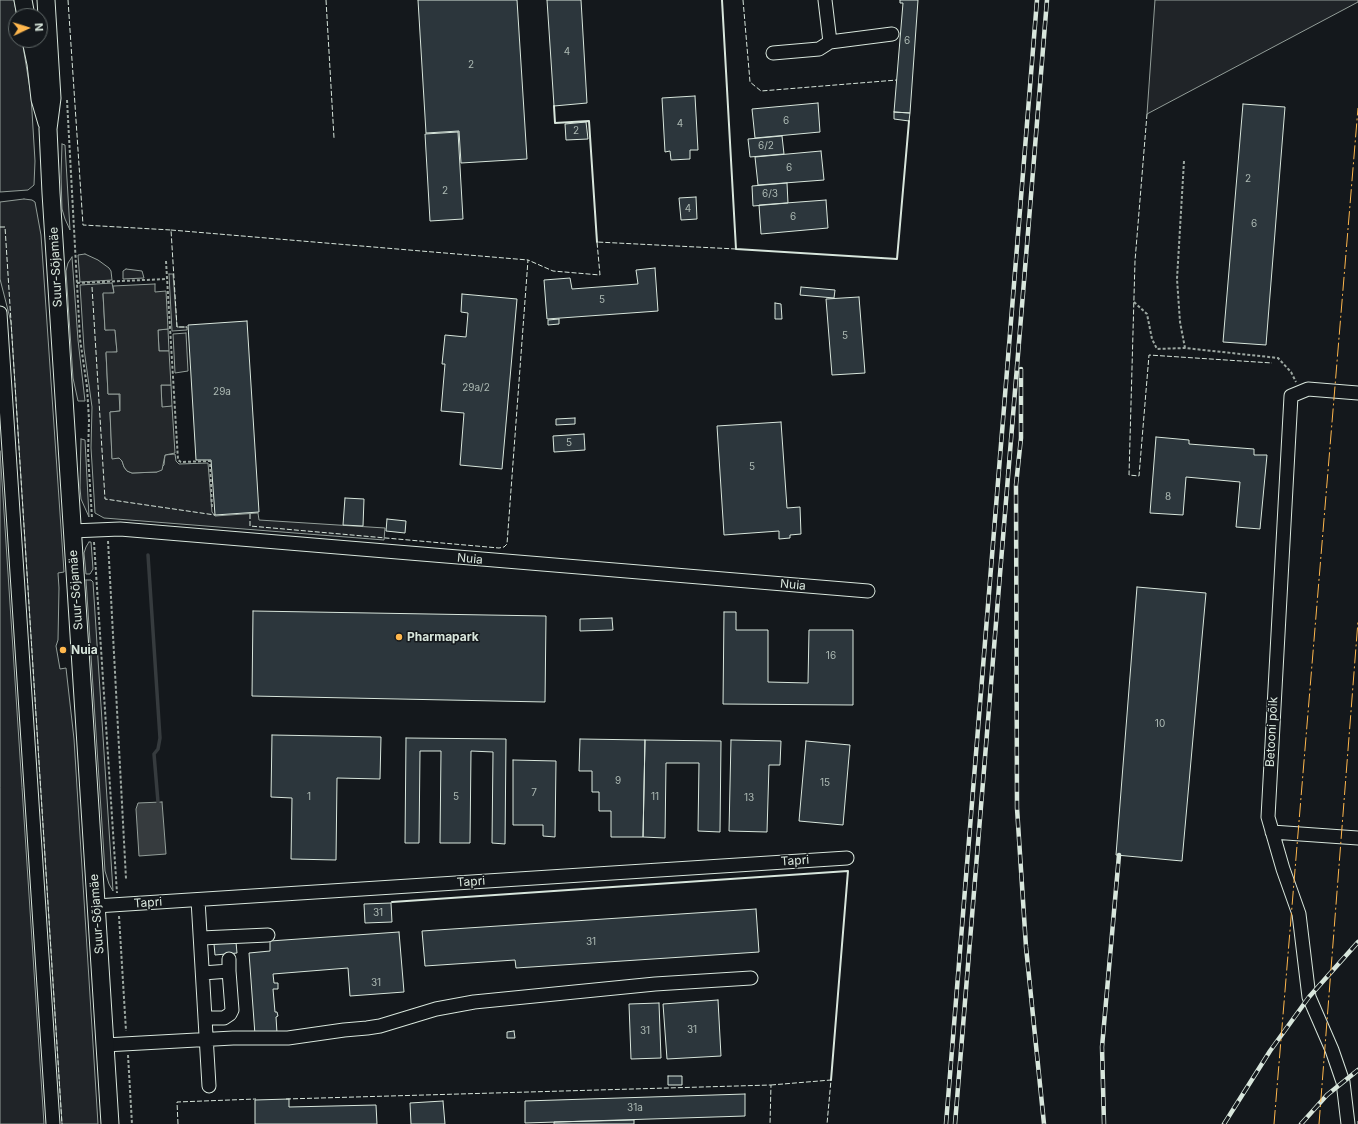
<!DOCTYPE html>
<html>
<head>
<meta charset="utf-8">
<style>
  body { margin:0 }
  #map { position:relative; width:1358px; height:1124px; overflow:hidden; background:#14181c; font-family:Inter,sans-serif }
  canvas { display:block }
  .north { position:absolute; left:8px; top:8px; width:40px; height:40px; box-sizing:border-box; background:#14181c; border:1px solid #626a69; border-radius:50%; rotate:86deg; font-size:11px; font-weight:700; line-height:16px; text-align:center; color:#d8e6dc }
  .north::after { content:''; display:block; margin:auto; width:14px; height:18px; background:#ffb74d; clip-path:polygon(50% 0,100% 100%,50% 72%,0 100%) }
</style>
</head>
<body>
<div id="map">
<canvas width="1358" height="1124"></canvas>
<div class="north">N</div>
</div>
<script>
const ctx = document.querySelector('canvas').getContext('2d');
ctx.lineJoin = 'round';
function paint(path, color) {
  ctx.fillStyle = color;
  ctx.fill(path, 'evenodd');
}
function toPath(rows) {
  const path = new Path2D();
  for (const r of rows) {
    path.moveTo(r[0], r[1]);
    for (let i = 2; i < r.length; i += 2) path.lineTo(r[i], r[i + 1]);
  }
  return path;
}
function stroke(path, color, width, dash) {
  ctx.strokeStyle = color;
  ctx.lineWidth = width;
  ctx.lineCap = dash ? 'butt' : 'round';
  ctx.setLineDash(dash || []);
  ctx.stroke(path);
}
function drawText(font, color, halo, rows, align = 'center') {
  ctx.font = font + ' Inter,sans-serif';
  ctx.lineWidth = 3;
  ctx.setLineDash([]);
  ctx.textBaseline = 'middle';
  ctx.strokeStyle = halo;
  ctx.fillStyle = color;
  for (const [text, x, y, turn = 0] of rows) {
    ctx.save();
    ctx.translate(x, y);
    ctx.rotate((+turn || 0) * Math.PI / 180);
    ctx.textAlign = isNaN(turn) ? turn : align;
    if (halo) ctx.strokeText(text, 0, 0);
    ctx.fillText(text, 0, 0);
    ctx.restore();
  }
}
const green = toPath([
  [0,0,14,0,17,16,16,16,16,40,22,40,31,95,35,161,34,185,28,190,0,192,0,0],
  [1155,0,1358,0,1358,2,1147,114,1155,0],
  [62,144,65,145,70,230,65,219,62,209,61,177,62,144],
  [24,199,32,200,35,202,41,235,64,572,58,573,59,588,58,640,56,646,60,669,66,668,74,739,98,1124,62,1124,11,322,0,279,0,202,24,199],
  [85,254,98,260,109,268,111,271,112,280,80,282,78,255,85,254],
  [72,257,78,340,85,401,78,401,73,378,66,271,68,263,72,257],
  [126,269,142,271,144,278,123,279,123,271,126,269],
  [169,274,173,274,177,327,187,327,187,330,172,331,169,274],
  [112,283,114,293,103,294,105,330,115,329,117,352,106,353,108,394,119,394,120,411,110,412,112,458,119,458,122,461,124,467,127,471,132,473,157,472,164,465,165,455,175,454,176,461,179,464,208,463,212,512,215,516,258,513,259,520,385,528,384,540,104,518,95,513,91,448,92,407,84,349,80,285,112,283],
  [168,329,169,351,159,351,158,330,168,329],
  [186,333,188,371,175,373,173,334,186,333],
  [161,385,171,385,172,406,162,408,161,385],
  [81,439,85,440,89,517,81,499,80,488,81,439],
  [0,451,44,1124,0,1124,0,451],
  [89,542,91,542,93,569,90,574,86,574,84,553,86,547,89,542],
  [86,580,91,580,93,582,113,891,109,884,105,871,86,580]
]);
paint(green, '#202428');
stroke(green, '#939e99', 1);
const parking = toPath([
  [155,284,155,292,166,291,168,329,158,330,159,351,169,351,171,385,161,385,162,407,172,406,175,453,165,455,162,470,157,472,132,473,127,471,124,467,122,461,119,458,112,459,110,412,120,411,120,394,108,394,106,352,117,352,115,330,105,330,103,293,114,293,113,286,155,284]
]);
paint(parking, '#24282b');
stroke(parking, '#939e99', 1);
const water = toPath([
  [162,802,166,854,139,856,136,809,138,803,162,802]
]);
paint(water, '#363b3e');
stroke(water, '#939e99', 1);
stroke(toPath([
  [148,555,160,738,158,749,154,754,158,802]
]), '#363b3e', 3.5);
const building = toPath([
  [418,0,517,0,527,159,461,163,459,131,426,133,418,0],
  [547,0,581,0,587,103,554,106,547,0],
  [900,0,918,0,910,113,894,112,903,3,900,3,900,0],
  [695,96,698,150,690,150,690,159,671,160,670,151,665,152,662,98,695,96],
  [818,103,820,132,755,138,752,109,818,103],
  [1243,104,1285,107,1266,345,1223,342,1243,104],
  [894,112,910,113,909,121,894,119,894,112],
  [586,122,588,139,566,140,565,124,586,122],
  [458,132,463,219,430,221,425,134,458,132],
  [782,136,784,154,750,157,748,139,782,136],
  [821,151,824,180,758,185,755,157,821,151],
  [787,183,788,203,753,206,752,186,787,183],
  [696,197,697,219,681,220,679,198,696,197],
  [826,200,828,228,761,234,759,205,826,200],
  [655,268,658,311,547,319,544,280,570,278,572,289,638,284,636,270,655,268],
  [801,287,835,290,834,298,800,295,801,287],
  [462,294,517,299,502,469,460,465,464,413,441,411,445,364,442,364,445,335,466,337,468,313,461,312,462,294],
  [859,297,865,373,832,375,826,299,859,297],
  [775,303,781,304,782,319,775,319,775,303],
  [559,319,559,324,548,325,548,320,559,319],
  [247,321,259,512,215,515,211,460,196,460,188,325,247,321],
  [575,418,575,424,556,425,556,419,575,418],
  [781,422,787,508,800,507,801,534,790,535,790,538,779,539,779,531,724,535,717,426,781,422],
  [584,434,585,450,554,452,553,436,584,434],
  [1156,437,1189,440,1189,444,1254,449,1254,455,1267,455,1260,529,1236,527,1240,482,1186,477,1183,515,1150,513,1156,437],
  [345,498,364,499,363,526,343,525,345,498],
  [387,519,406,521,405,533,386,531,387,519],
  [1137,587,1206,593,1182,861,1116,855,1137,587],
  [253,611,546,616,545,702,252,696,253,611],
  [724,612,736,612,736,630,768,630,768,682,808,683,809,630,853,630,853,705,723,704,724,612],
  [612,618,613,630,580,631,580,619,612,618],
  [272,735,381,737,380,779,337,778,336,860,291,859,292,798,271,797,272,735],
  [406,738,506,739,505,844,492,843,493,752,471,751,470,843,440,843,441,751,420,751,419,843,405,843,406,738],
  [580,739,645,740,643,837,611,837,611,811,599,811,599,792,592,792,592,771,579,771,580,739],
  [645,740,721,741,720,832,698,831,699,763,666,763,665,838,643,837,645,740],
  [731,740,781,741,780,765,769,765,767,832,729,831,731,740],
  [806,741,850,745,843,825,799,821,806,741],
  [513,760,556,761,555,837,543,836,543,825,513,825,513,760],
  [391,903,392,922,365,923,364,904,391,903],
  [756,909,759,952,516,968,515,960,425,966,422,931,756,909],
  [399,932,404,992,350,996,348,968,273,974,274,983,278,983,278,989,273,989,275,1012,277,1012,278,1016,276,1017,277,1033,255,1035,249,953,270,951,270,941,399,932],
  [236,942,237,953,215,955,214,944,236,942],
  [718,1000,721,1056,667,1059,663,1004,718,1000],
  [659,1003,661,1058,631,1059,629,1004,659,1003],
  [514,1031,515,1038,507,1038,507,1032,514,1031],
  [668,1076,682,1076,682,1085,668,1085,668,1076],
  [745,1094,745,1116,525,1123,525,1101,745,1094],
  [289,1099,289,1107,376,1105,377,1124,255,1124,255,1100,289,1099],
  [443,1101,445,1124,411,1124,410,1103,443,1101],
  [634,1120,634,1124,554,1124,554,1122,634,1120]
]);
paint(building, '#2c363c');
stroke(building, '#d8e6dc', 1);
const minor = toPath([
  [825,0,830,42,892,34],
  [773,53,819,49,830,42],
  [0,313,53,1124],
  [72,531,120,529,868,591],
  [1272,832,1358,838],
  [198,900,209,1086],
  [96,906,847,858],
  [201,938,268,935],
  [229,959,229,971],
  [203,973,229,971,232,1010,230,1014,224,1018,206,1018],
  [105,1045,233,1038,288,1038,344,1030,367,1028,380,1026,436,1009,474,1002,655,984,751,978],
  [1348,1124,1343,1082,1332,1050,1309,997,1299,914,1283,869,1268,817,1291,396,1308,389,1358,393]
]);
const major = toPath([
  [23,0,26,16],
  [46,0,52,98,48,129,51,193,110,1124],
  [31,40,36,64,40,99,47,123]
]);
stroke(minor, '#d8e6dc', 15);
stroke(major, '#d8e6dc', 19);
stroke(toPath([
  [67,100,80,339,87,387,89,420,88,454,92,518],
  [1184,161,1177,279,1180,322,1185,348],
  [166,261,178,460,181,462,210,461,212,508],
  [77,283,167,279],
  [1134,302,1147,314,1152,339,1157,349,1185,348,1278,358,1291,372,1296,382],
  [108,541,126,879],
  [94,542,117,893],
  [119,916,126,1031],
  [128,1055,132,1124]
]), '#9da8a2', 2, [3, 2]);
stroke(minor, '#14181c', 13);
stroke(major, '#14181c', 17);
const rail = toPath([
  [1021,369,1021,438,1016,485,1017,808,1026,947,1044,1124],
  [946,1124,1037,0],
  [955,1124,1047,0],
  [1104,1124,1102,1047,1119,855],
  [1224,1124,1270,1051,1309,997,1358,942],
  [1301,1124,1327,1095,1358,1070]
]);
stroke(rail, '#d8e6dc', 4.5);
stroke(rail, '#14181c', 3, [9]);
stroke(toPath([
  [68,0,83,225,171,230,177,327,187,327],
  [326,0,334,138],
  [743,0,750,82,761,91,897,80],
  [1147,114,1135,261,1129,475,1139,476,1149,355,1272,363],
  [0,227,5,227,62,1124],
  [171,230,528,260],
  [92,287,105,499,215,515],
  [250,514,250,526,499,548,504,547,507,544,528,260,553,271,600,275,597,242,736,249],
  [771,1085,831,1080,827,1124],
  [286,1099,771,1085,770,1124],
  [178,1124,177,1102,256,1099],
  [1358,1124,1358,1121]
]), '#d8e6dc', 1, [5, 2]);
stroke(toPath([
  [722,0,736,249,897,259,909,121],
  [554,106,555,123,589,121,597,242],
  [392,902,848,871,831,1080]
]), '#d8e6dc', 2);
stroke(toPath([
  [1274,1124,1358,108],
  [1319,1124,1358,621]
]), '#ffb74d', 1, [14, 3, 2, 3]);
for (const [x, y, r, color] of [
  [399,637,4,"#ffb74d"],
  [63,650,4,"#ffb74d"]
]) {
  const dot = new Path2D();
  dot.arc(x, y, r, 0, 2 * Math.PI);
  ctx.fillStyle = color;
  ctx.fill(dot);
  stroke(dot, '#14181c', 1.5);
}
drawText('10px', '#adbab4', null, [
  ["6",907,41],
  ["4",567,52],
  ["2",471,65],
  ["6",786,121],
  ["4",680,124],
  ["2",576,131],
  ["6/2",766,146],
  ["6",789,168],
  ["2",1248,179],
  ["2",445,191],
  ["6/3",770,194],
  ["4",688,209],
  ["6",793,217],
  ["6",1254,224],
  ["5",602,300],
  ["5",845,336],
  ["29a/2",476,388],
  ["29a",222,392],
  ["5",569,443],
  ["5",752,467],
  ["8",1168,497],
  ["16",831,656],
  ["10",1160,724],
  ["9",618,781],
  ["15",825,783],
  ["7",534,793],
  ["1",309,797],
  ["5",456,797],
  ["11",655,797],
  ["13",749,798],
  ["31",378,913],
  ["31",591,942],
  ["31",376,983],
  ["31",692,1030],
  ["31",645,1031],
  ["31a",635,1108]
]);
drawText('12px', '#d8e6dc', '#14181c', [
  ["Suur-Sõjamäe",56,267,-93],
  ["Nuia",470,559,5],
  ["Nuia",793,585,5],
  ["Suur-Sõjamäe",76,590,-94],
  ["Betooni põik",1272,732,-87],
  ["Tapri",795,861,-4],
  ["Tapri",471,882,-4],
  ["Tapri",148,903,-4],
  ["Suur-Sõjamäe",97,914,-94]
]);
drawText('bold 12px', '#d8e6dc', '#14181c', [
  ["Pharmapark",407,637],
  ["Nuia",71,650]
], 'left');
</script>
</body>
</html>
